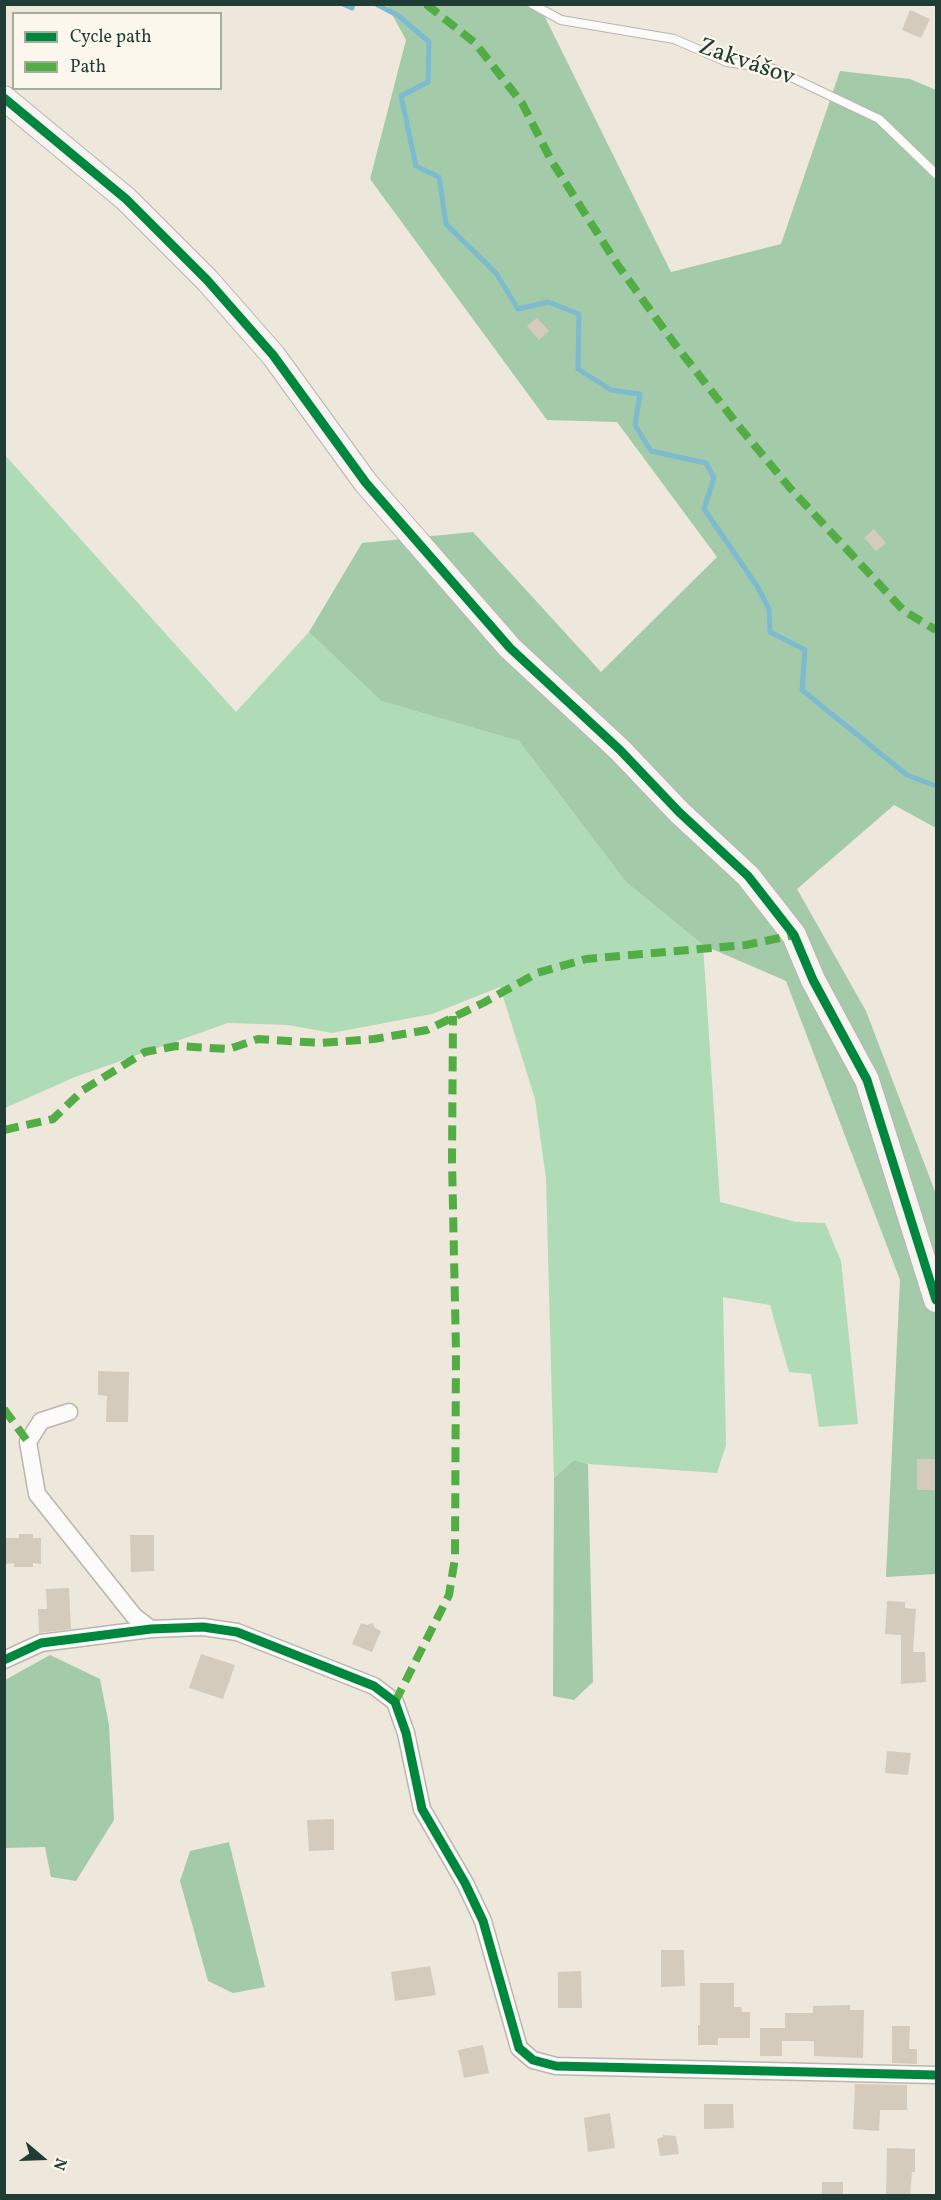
<!DOCTYPE html>
<html>
<head>
<meta charset="utf-8">
<style>
  body { margin:0 }
  #map { position:relative; width:941px; height:2200px; overflow:hidden; background:#eee7dc; font-family:Vollkorn,serif }
  canvas { display:block }
  .frame { position:absolute; inset:0; border:6px solid #1f3d34; pointer-events:none }
  .legend { position:absolute; left:12px; top:12px; width:210px; height:78px; box-sizing:border-box; background:#fbf7ec; border:2px solid #a3ada2; margin:0; padding:8px 10px; list-style:none; font-size:18px; color:#1f3d34 }
  .legend li { display:flex; align-items:center; gap:12px; height:30px }
  .legend b { width:30px; border:2px solid #a3ada2 }
  .north { position:absolute; left:12px; top:2128px; width:60px; height:60px; -webkit-text-stroke:4px #fbf7ec; paint-order:stroke; rotate:109deg; font-size:16px; font-weight:700; line-height:24px; text-align:center; color:#1f3d34 }
  .north::after { content:''; display:block; margin:auto; width:21px; height:27px; background:#1f3d34; clip-path:polygon(50% 0,100% 100%,50% 72%,0 100%) }
</style>
</head>
<body>
<div id="map">
<canvas width="941" height="2200"></canvas>
<div class="frame"></div>
<ul class="legend">
<li><b style="height:8px;background:#00873e"></b>Cycle path</li>
<li><b style="height:8px;background:#52ad45"></b>Path</li>
</ul>
<div class="north">N</div>
</div>
<script>
const ctx = document.querySelector('canvas').getContext('2d');
ctx.lineJoin = 'round';
function paint(path, color) {
  ctx.fillStyle = color;
  ctx.fill(path, 'evenodd');
}
function toPath(rows) {
  const path = new Path2D();
  for (const r of rows) {
    path.moveTo(r[0], r[1]);
    for (let i = 2; i < r.length; i += 2) path.lineTo(r[i], r[i + 1]);
  }
  return path;
}
function stroke(path, color, width, dash) {
  ctx.strokeStyle = color;
  ctx.lineWidth = width;
  ctx.lineCap = dash ? 'butt' : 'round';
  ctx.setLineDash(dash || []);
  ctx.stroke(path);
}
function drawText(font, color, halo, rows, align = 'center') {
  ctx.font = font + ' Vollkorn,serif';
  ctx.lineWidth = 4.5;
  ctx.setLineDash([]);
  ctx.textBaseline = 'middle';
  ctx.strokeStyle = halo;
  ctx.fillStyle = color;
  for (const [text, x, y, turn = 0] of rows) {
    ctx.save();
    ctx.translate(x, y);
    ctx.rotate((+turn || 0) * Math.PI / 180);
    ctx.textAlign = isNaN(turn) ? turn : align;
    if (halo) ctx.strokeText(text, 0, 0);
    ctx.fillText(text, 0, 0);
    ctx.restore();
  }
}
paint(toPath([
  [4,454,236,712,309,632,381,701,519,741,626,882,703,945,720,1202,796,1222,825,1223,841,1261,858,1424,819,1427,811,1374,789,1372,770,1305,723,1297,726,1445,717,1473,589,1464,574,1460,554,1478,546,1178,535,1099,500,987,432,1014,332,1033,288,1025,228,1023,75,1077,5,1108]
]), '#afdbb6');
paint(toPath([
  [387,5,539,5,671,272,781,244,840,71,910,79,936,90,936,828,894,805,797,889,866,1011,936,1194,936,1574,886,1577,900,1280,786,981,703,945,626,882,519,741,381,701,309,632,362,543,473,532,601,672,717,557,617,422,547,420,370,179,406,40],
  [574,1460,588,1464,593,1682,574,1700,553,1696,554,1478],
  [50,1655,100,1679,109,1725,114,1820,76,1881,51,1877,45,1847,5,1848,5,1680],
  [229,1842,265,1987,233,1993,208,1981,180,1881,190,1851]
]), '#a3cba9');
stroke(toPath([
  [343,4,352,8,353,4],
  [376,4,399,16,429,42,428,82,401,96,416,166,439,177,446,224,496,273,518,309,548,302,579,314,578,369,611,390,640,394,635,425,651,451,706,463,714,478,704,509,757,586,769,609,770,632,805,650,802,690,907,775,936,786]
]), '#7ebad0', 5);
paint(toPath([
  [910,10,930,19,921,38,902,30],
  [537,318,549,331,539,340,527,326],
  [874,529,886,543,876,551,864,538],
  [98,1371,129,1372,128,1422,106,1422,107,1396,98,1395],
  [917,1459,936,1459,936,1490,917,1490],
  [19,1534,33,1534,33,1538,41,1538,41,1564,33,1563,33,1567,14,1567,14,1563,4,1564,4,1538,19,1538],
  [130,1535,154,1535,154,1571,131,1572],
  [69,1588,71,1629,39,1633,38,1609,47,1609,46,1589],
  [887,1601,905,1602,905,1608,916,1609,913,1652,925,1652,926,1682,901,1684,901,1635,885,1634],
  [361,1623,367,1625,373,1623,375,1628,381,1631,372,1652,352,1644],
  [201,1654,235,1665,223,1699,189,1688],
  [887,1751,911,1753,908,1775,885,1773],
  [334,1819,334,1850,309,1851,307,1820],
  [661,1950,684,1950,685,1986,661,1987],
  [430,1966,436,1995,395,2001,391,1972],
  [581,1971,582,2008,558,2008,558,1972],
  [700,1983,734,1983,734,2007,741,2007,742,2012,750,2012,750,2038,718,2038,718,2045,698,2045,698,2025,700,2025],
  [850,2005,850,2010,864,2010,863,2058,814,2056,814,2041,782,2041,782,2056,760,2056,760,2028,785,2028,785,2013,813,2013,813,2006],
  [892,2026,910,2026,909,2049,917,2049,917,2064,892,2063],
  [483,2045,489,2073,464,2078,458,2050],
  [855,2084,907,2085,907,2110,880,2110,879,2131,853,2129],
  [704,2104,733,2104,734,2128,704,2129],
  [610,2113,615,2148,588,2152,584,2118],
  [663,2135,676,2136,679,2154,660,2156,657,2139,663,2137],
  [887,2148,915,2149,915,2172,912,2172,910,2196,886,2196],
  [822,2182,843,2182,843,2196,822,2196]
]), '#d5cbbd');
const lane = toPath([
  [532,4,561,20,674,39,727,62,774,69,879,119,936,174]
]);
const street = toPath([
  [69,1412,41,1421,28,1442,37,1494,134,1616,151,1629],
  [4,1660,41,1643,151,1629,203,1627,237,1632,374,1686,395,1702,406,1733,422,1809,465,1883,483,1921,519,2048,533,2060,556,2066,936,2075]
]);
const secondary = toPath([
  [4,98,126,199,207,280,273,355,366,483,510,648,620,750,679,812,748,876,794,935,813,980,867,1080,936,1300]
]);
stroke(lane, '#b8b6ae', 10);
stroke(street, '#b8b6ae', 19);
stroke(secondary, '#b8b6ae', 26);
stroke(lane, '#fcfbfa', 8);
stroke(street, '#fcfbfa', 16);
stroke(secondary, '#f6f3f0', 24);
stroke(toPath([
  [426,4,475,43,522,103,551,160,617,264,674,343,741,429,790,488,904,611,936,630],
  [4,1130,53,1119,83,1090,145,1052,176,1046,229,1049,258,1039,321,1043,374,1039,427,1030,483,1003,537,973,586,959,746,945,794,935],
  [4,1409,28,1442],
  [395,1702,449,1595,455,1558,456,1351,452,1160,453,1016]
]), '#52ad45', 8, [15, 8]);
stroke(toPath([
  [4,98,126,199,207,280,273,355,366,483,510,648,620,750,679,812,748,876,794,935,813,980,867,1080,936,1300],
  [4,1660,41,1643,151,1629,203,1627,237,1632,374,1686,395,1702,406,1733,422,1809,465,1883,483,1921,519,2048,533,2060,556,2066,936,2075]
]), '#00873e', 9);
drawText('24px', '#1f3d34', '#fbf7ec', [
  ["Zakvášov",746,64,19]
]);
</script>
</body>
</html>
